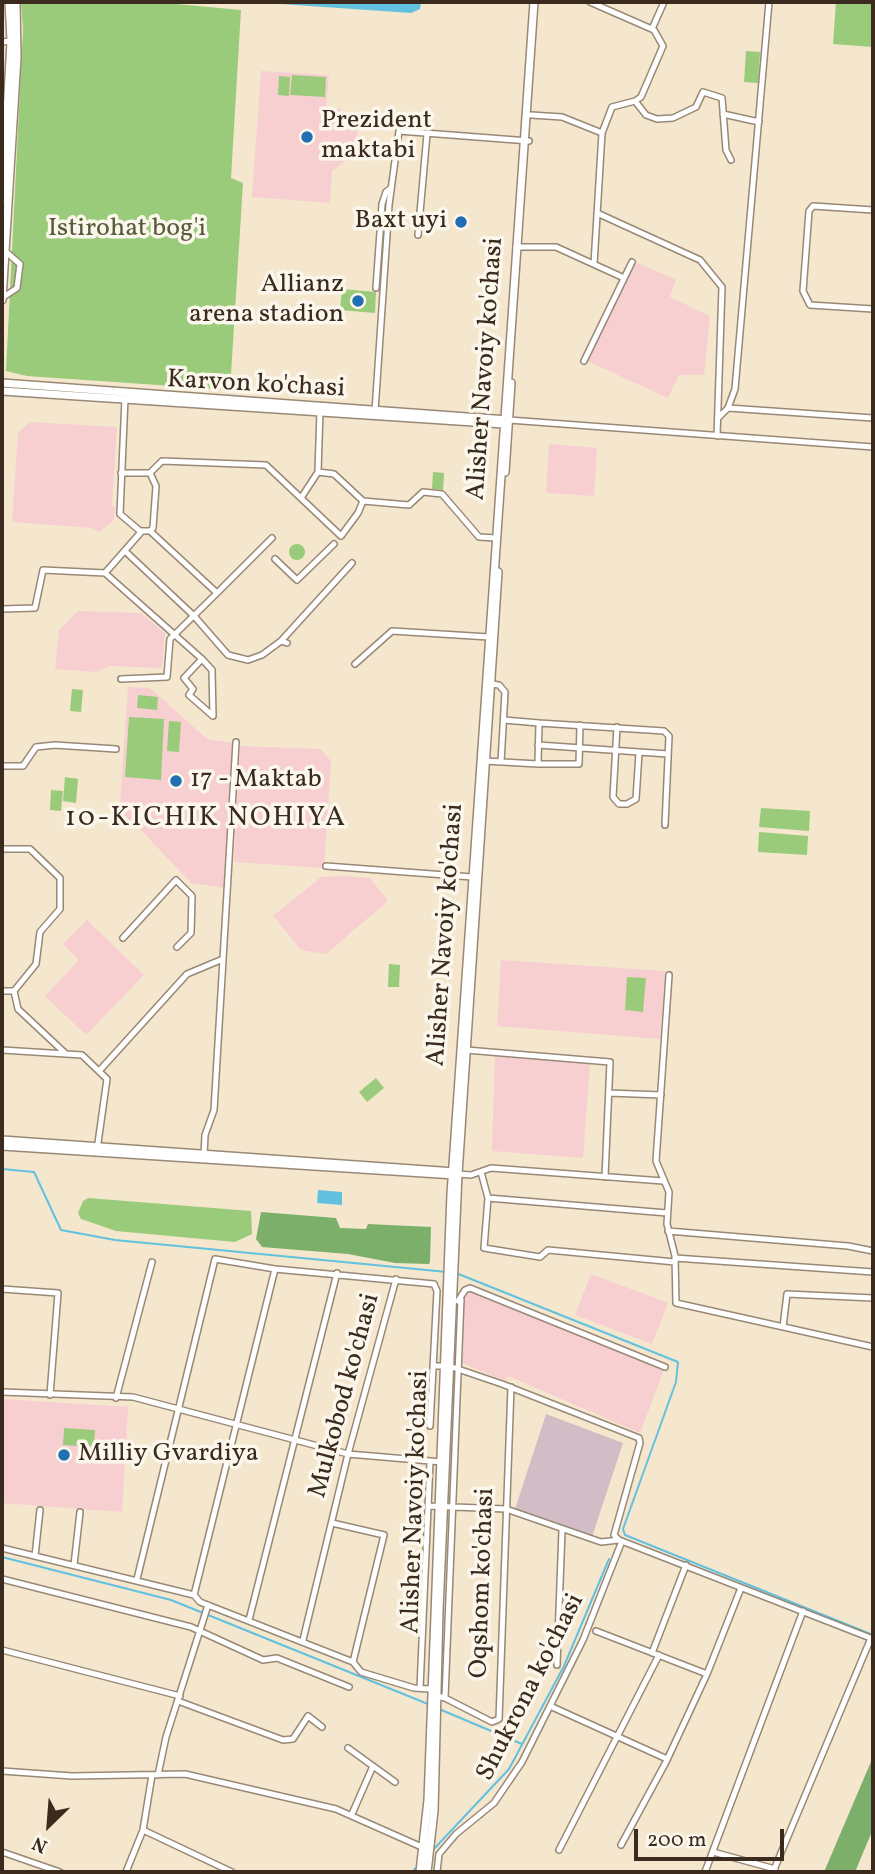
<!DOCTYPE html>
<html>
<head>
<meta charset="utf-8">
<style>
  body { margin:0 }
  #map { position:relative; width:875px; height:1874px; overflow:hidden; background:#f5e6ce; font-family:Vollkorn,serif }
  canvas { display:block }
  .frame { position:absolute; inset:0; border:4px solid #3b2a1e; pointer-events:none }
  .north { position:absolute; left:14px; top:1790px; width:70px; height:70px; -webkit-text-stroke:5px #fbf7ec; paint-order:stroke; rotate:205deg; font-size:19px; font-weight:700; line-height:28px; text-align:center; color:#3b2a1e }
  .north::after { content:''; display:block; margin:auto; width:24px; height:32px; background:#3b2a1e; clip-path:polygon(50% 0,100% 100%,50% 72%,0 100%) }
  .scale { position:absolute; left:634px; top:1829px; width:150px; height:32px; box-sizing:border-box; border:4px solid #3b2a1e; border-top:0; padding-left:9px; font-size:21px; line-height:24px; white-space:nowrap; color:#3b2a1e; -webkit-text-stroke:5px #fbf7ec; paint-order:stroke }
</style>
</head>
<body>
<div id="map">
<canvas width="875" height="1874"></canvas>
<div class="frame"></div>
<div class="north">N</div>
<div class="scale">200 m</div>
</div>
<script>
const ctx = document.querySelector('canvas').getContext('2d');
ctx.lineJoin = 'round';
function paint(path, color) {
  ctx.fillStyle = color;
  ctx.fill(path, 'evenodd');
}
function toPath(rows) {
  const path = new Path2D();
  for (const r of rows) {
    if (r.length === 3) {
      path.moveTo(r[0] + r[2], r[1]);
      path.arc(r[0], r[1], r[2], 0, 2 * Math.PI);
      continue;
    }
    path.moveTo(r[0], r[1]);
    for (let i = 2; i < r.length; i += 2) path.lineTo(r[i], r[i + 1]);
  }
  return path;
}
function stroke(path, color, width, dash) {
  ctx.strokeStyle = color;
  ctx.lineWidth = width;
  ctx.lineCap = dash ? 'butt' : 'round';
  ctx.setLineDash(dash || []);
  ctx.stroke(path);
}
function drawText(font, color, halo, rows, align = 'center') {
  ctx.font = font + ' Vollkorn,serif';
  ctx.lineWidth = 7;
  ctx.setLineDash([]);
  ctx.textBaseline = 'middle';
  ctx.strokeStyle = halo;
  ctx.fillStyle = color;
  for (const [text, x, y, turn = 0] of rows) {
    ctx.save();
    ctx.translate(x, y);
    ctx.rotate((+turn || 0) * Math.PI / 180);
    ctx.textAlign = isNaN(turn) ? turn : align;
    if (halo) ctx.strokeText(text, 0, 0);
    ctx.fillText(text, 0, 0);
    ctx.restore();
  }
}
paint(toPath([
  [261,71,329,75,326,108,341,109,340,120,358,122,356,152,332,171,330,203,252,197],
  [635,262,676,280,670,297,710,316,704,375,679,375,668,398,587,361],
  [30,422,117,427,112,506,115,507,114,520,99,532,92,528,12,522,18,433],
  [549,444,597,448,594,496,546,493],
  [78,611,141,613,165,633,162,668,109,666,97,672,55,669,59,630],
  [128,687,150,688,207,739,234,743,225,888,191,883,137,826,136,821,119,819],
  [240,746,321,749,331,761,324,868,234,862],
  [343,876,370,878,388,901,326,954,301,950,273,916,321,877],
  [87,920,144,975,86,1035,45,996,79,960,63,944],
  [501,960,665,971,660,1039,497,1026],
  [495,1056,590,1062,583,1158,492,1151],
  [591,1274,668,1303,652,1344,575,1315],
  [470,1290,664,1370,640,1433,508,1376,505,1381,462,1363,465,1292],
  [2,1399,128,1407,122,1512,2,1503]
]), '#f7cfd1');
paint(toPath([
  [546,1414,623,1443,592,1537,515,1509]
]), '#d2bdc6');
paint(toPath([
  [21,2,155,2,241,10,231,178,243,183,230,390,27,376,6,371,23,29],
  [836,2,873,2,873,47,833,44],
  [746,51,760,52,758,83,744,82],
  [292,75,326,77,325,97,290,95],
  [279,76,290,77,289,96,278,95],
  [342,289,376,292,375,313,340,310],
  [433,472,444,473,443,490,432,489],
  [297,552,8],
  [72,689,83,690,81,712,70,711],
  [138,695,158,697,157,710,137,708],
  [129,717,164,719,161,780,125,777],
  [169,721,181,722,179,752,167,751],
  [65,777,78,779,76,803,63,801],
  [51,790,63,791,61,811,50,810],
  [761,808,810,811,809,831,759,827],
  [759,832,808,836,807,855,758,852],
  [389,964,400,965,399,987,388,987],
  [627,977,646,978,643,1012,625,1010],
  [376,1078,384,1088,367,1102,359,1092],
  [88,1198,251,1211,252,1234,235,1242,116,1231,81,1219,78,1213,83,1201],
  [64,1428,95,1430,94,1447,63,1445]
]), '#9acb7a');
paint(toPath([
  [261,1212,336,1218,340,1228,366,1229,368,1224,431,1227,430,1261,429,1264,395,1263,348,1254,262,1247,256,1239],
  [873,1757,873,1829,855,1872,824,1872]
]), '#7baf6a');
paint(toPath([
  [252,2,421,2,420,9,411,13],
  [318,1190,342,1192,342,1205,317,1203]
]), '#61c1df');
stroke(toPath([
  [2,1169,34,1172,61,1230,115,1240,447,1272],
  [456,1273,678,1362,676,1382,623,1529,625,1535,873,1635],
  [2,1557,171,1600,428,1704],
  [439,1709,522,1744],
  [432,1851,509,1769,564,1666,609,1559],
  [412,1872,419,1865]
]), '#61c1df', 2);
const minor = toPath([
  [590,2,654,30,663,46,641,97,635,101,646,115,657,119,673,118,696,107,703,92,722,98,726,150,731,160],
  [652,29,664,2],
  [2,42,11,41],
  [723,114,759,122],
  [531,115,562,117,602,133,612,107,635,101],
  [873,210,813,206,809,211,803,291,810,305,873,309],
  [597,213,700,260,722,287,717,436],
  [418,235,427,134],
  [516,247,556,247,624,278],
  [594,264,602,133],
  [376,288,382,204,386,192,391,188],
  [2,298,17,288,20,264,5,251],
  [584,361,632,262],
  [125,398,120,514,140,531,150,531,217,593,272,538],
  [728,408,873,418],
  [375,411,389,205,399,131,529,141],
  [718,418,728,408,735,389,769,2],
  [509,420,873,447],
  [318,472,334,474,363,501,409,505,423,492,442,494,479,537,496,538],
  [121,473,150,473,162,461,266,465,341,536,358,513,363,501],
  [150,473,156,486,153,528,150,531],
  [301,498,318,472,320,411],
  [125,551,194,616,228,655,248,660,262,655,281,641,287,643],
  [275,559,297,580,334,544],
  [105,573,202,659],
  [2,609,35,608,43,570,105,573,142,531],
  [281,641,352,563],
  [202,659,212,670,213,716,189,695,193,689,184,678,202,659],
  [355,664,392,631,489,637],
  [121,679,167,677,170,639,217,593],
  [491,684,499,685,505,692,501,762],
  [504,720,539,723],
  [617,727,613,797,619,804,627,804,636,799,639,753],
  [538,745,668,754],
  [485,761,538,764,539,723,664,731,669,736,665,825],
  [538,764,579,764,580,725],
  [2,766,23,766,36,747,55,745,116,749],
  [2,849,30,849,60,878,60,909,40,932,36,964,14,991],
  [326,866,472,877],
  [123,938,176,880,192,896,191,933,177,947],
  [669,975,656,1161,669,1192,667,1224,675,1256,676,1303,873,1347],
  [2,991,14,991],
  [14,991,18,1009,66,1054,82,1055,107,1079,97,1150],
  [2,1050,66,1054],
  [466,1050,610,1062,605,1177],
  [100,1070,187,974,223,959],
  [609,1093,661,1095],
  [204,1156,205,1135,214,1110,236,742],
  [481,1172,488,1198,484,1248,540,1257,548,1250,675,1262],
  [458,1174,471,1175,491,1168,663,1181],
  [488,1198,667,1213],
  [668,1231,848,1246,873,1251],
  [675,1258,873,1272],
  [2,1289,58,1293,50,1395],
  [458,1301,465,1290,470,1288,665,1367],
  [783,1327,787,1294,873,1298],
  [433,1366,449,1366,502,1384,639,1438,640,1443,614,1535,619,1540,873,1639],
  [2,1392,133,1397,348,1454,442,1462],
  [116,1398,152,1262],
  [428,1506,506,1509,601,1542,619,1540],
  [332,1523,384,1535,353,1662],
  [2,1548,194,1595,200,1602,353,1662,361,1672,414,1688,430,1689],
  [35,1556,40,1510],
  [74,1565,80,1512],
  [2,1579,191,1627,263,1660,277,1658,349,1687],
  [137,1579,215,1259,275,1269,434,1284,437,1291,430,1426],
  [194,1595,275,1269],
  [249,1620,337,1273],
  [596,1631,707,1674],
  [303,1640,348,1454,396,1279],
  [2,1650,180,1696],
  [652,1653,686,1565],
  [557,1665,562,1530],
  [420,1688,430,1462],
  [433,1695,445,1698,461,1299],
  [445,1698,492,1722,499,1719,511,1387],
  [178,1701,283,1740,293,1739,308,1716,322,1727],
  [550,1706,667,1759],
  [348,1748,395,1782],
  [2,1771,72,1776,185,1774,336,1809,424,1848],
  [158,1775,166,1737,208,1605],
  [352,1814,373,1766],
  [143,1830,232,1872],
  [621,1845,666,1762,707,1674,741,1588],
  [559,1850,659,1655],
  [2,1852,60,1872],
  [713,1852,775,1869],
  [126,1872,143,1830,152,1775],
  [437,1872,439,1854,456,1834,494,1803,522,1762,583,1640,622,1541],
  [705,1872,803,1611],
  [773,1872,871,1638]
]);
const major = toPath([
  [2,203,11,41,9,2],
  [2,300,17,57,16,2],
  [2,383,508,420],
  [2,391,504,424],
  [505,472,511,383],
  [2,1140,455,1172],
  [2,1146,455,1175],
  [420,1872,428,1800,451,1194,534,2],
  [427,1872,434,1811,439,1610,458,1174,498,572]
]);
stroke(minor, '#988876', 8);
stroke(major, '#988876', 10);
stroke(minor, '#fff', 5);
stroke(major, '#fff', 7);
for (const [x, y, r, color] of [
  [307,137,7,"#1f6fb2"],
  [461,222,7,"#1f6fb2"],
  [358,301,7,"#1f6fb2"],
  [176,781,7,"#1f6fb2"],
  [64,1455,7,"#1f6fb2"]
]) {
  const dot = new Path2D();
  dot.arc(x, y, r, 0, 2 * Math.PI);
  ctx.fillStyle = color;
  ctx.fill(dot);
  stroke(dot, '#fbf7ec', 2.5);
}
drawText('26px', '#3b2a1e', '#fbf7ec', [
  ["Prezident",321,122],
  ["maktabi",321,152],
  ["Baxt uyi",447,222,"right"],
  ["Allianz",344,286,"right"],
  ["arena stadion",344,316,"right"],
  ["17 - Maktab",190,781],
  ["Milliy Gvardiya",78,1455]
], 'left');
drawText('26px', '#585a3a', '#fbf7ec', [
  ["Istirohat bog'i",127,230]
]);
drawText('26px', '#3b2a1e', '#fbf7ec', [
  ["Alisher Navoiy ko'chasi",487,369,-86],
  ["Karvon ko'chasi",256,386,3],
  ["Alisher Navoiy ko'chasi",447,935,-86],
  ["Mulkobod ko'chasi",346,1396,-75],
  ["Alisher Navoiy ko'chasi",417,1502,-88],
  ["Oqshom ko'chasi",484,1583,-88],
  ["Shukrona ko'chasi",532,1688,-63]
]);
ctx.letterSpacing = '2px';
drawText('28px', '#3b2a1e', '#fbf7ec', [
  ["10-KICHIK NOHIYA",206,820]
]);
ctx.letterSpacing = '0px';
</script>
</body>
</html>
